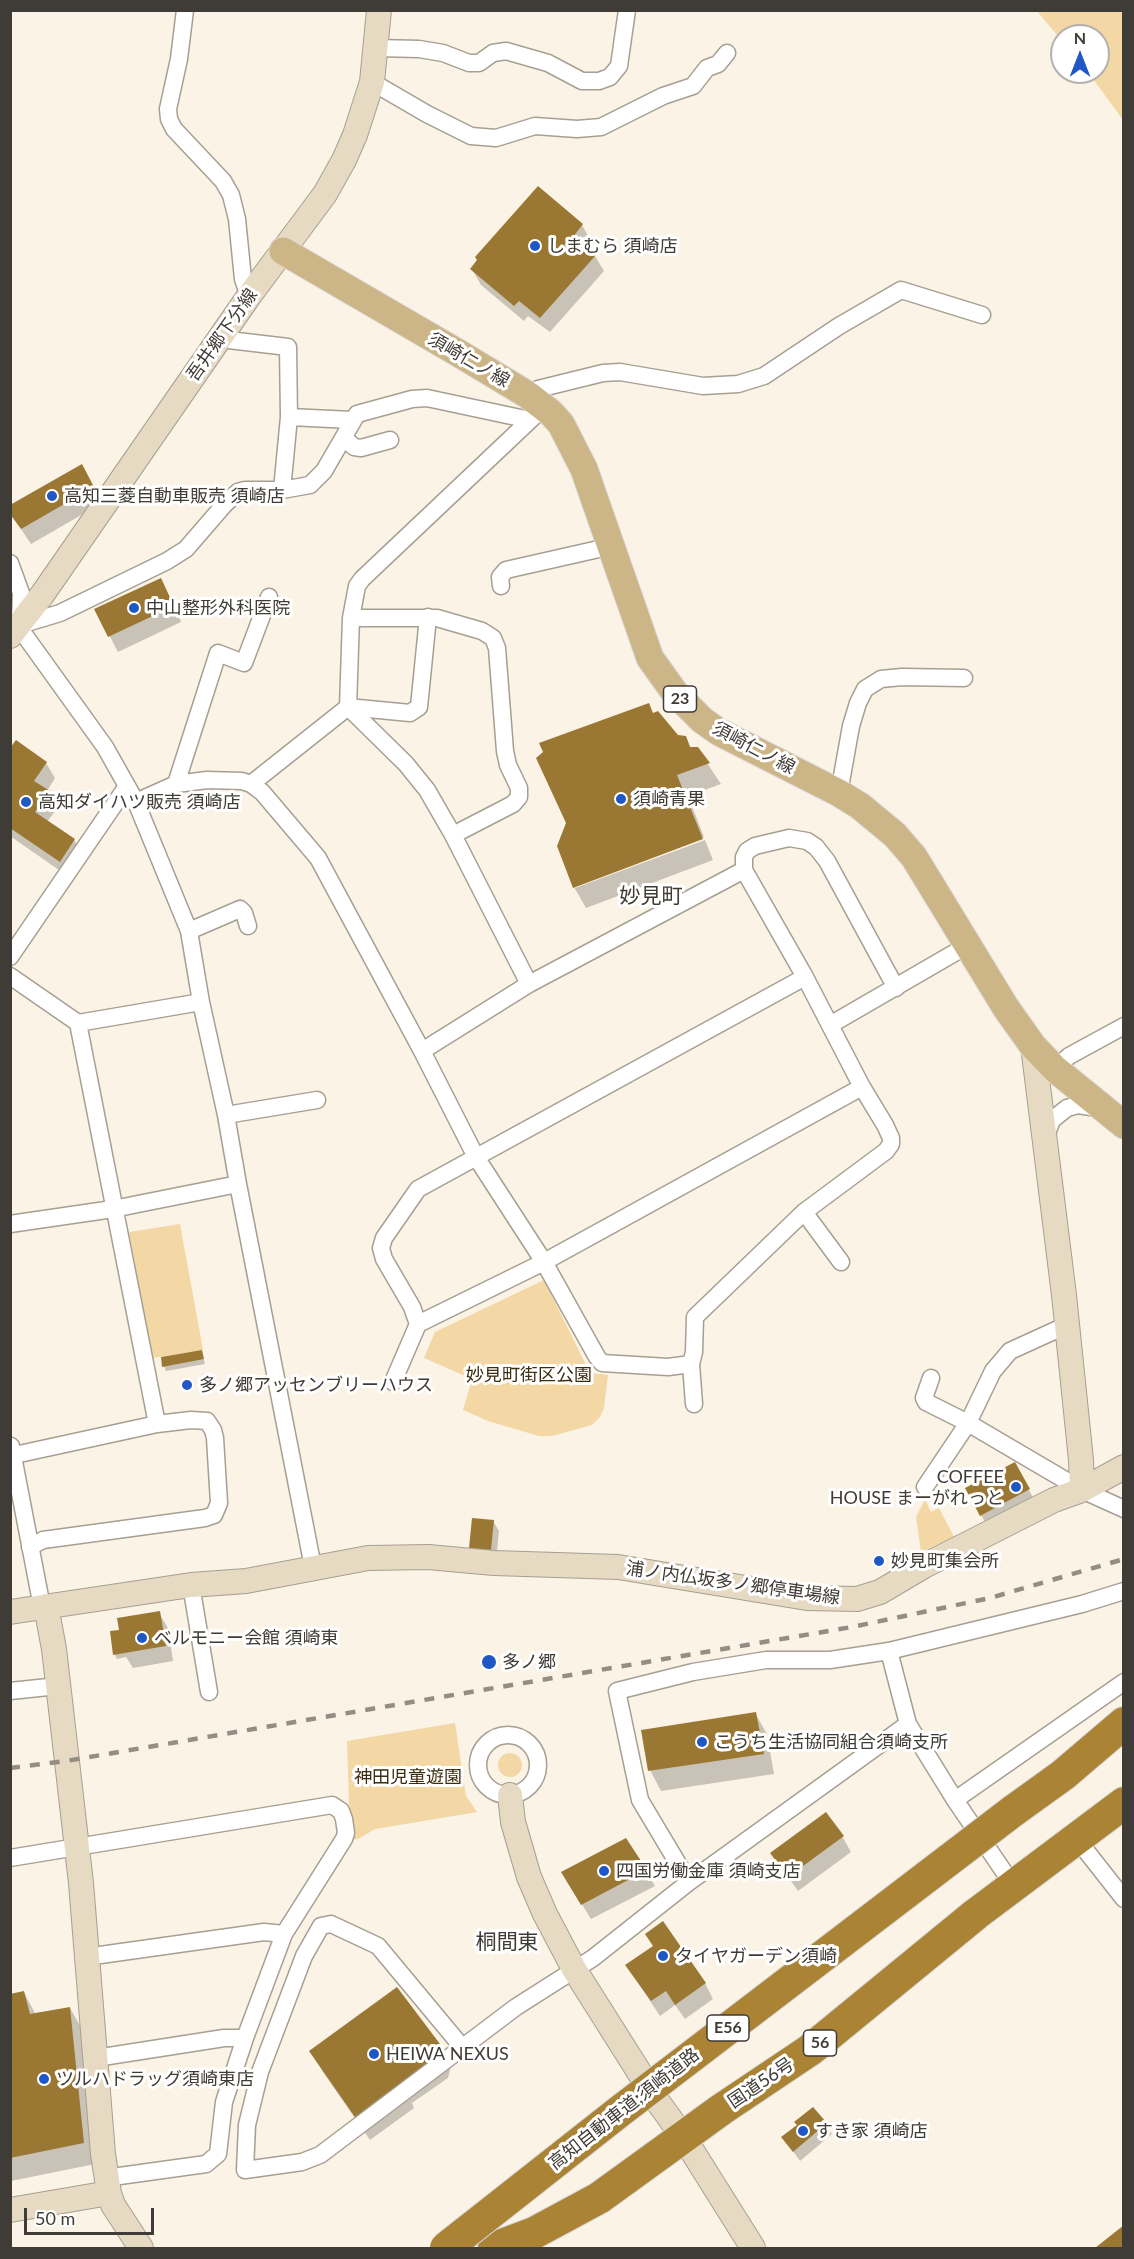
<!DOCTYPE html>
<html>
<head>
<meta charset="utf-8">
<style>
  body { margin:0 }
  #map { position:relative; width:1134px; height:2259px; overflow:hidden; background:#fbf3e5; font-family:Lato,sans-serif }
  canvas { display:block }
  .frame { position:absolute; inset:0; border:12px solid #3f3b36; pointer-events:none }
  .north { position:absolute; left:1050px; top:24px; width:60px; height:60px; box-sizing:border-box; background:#fff; border:2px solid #b2b1af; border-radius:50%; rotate:0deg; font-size:16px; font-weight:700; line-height:24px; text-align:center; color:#3f3b36 }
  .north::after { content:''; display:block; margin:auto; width:21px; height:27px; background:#1f57c4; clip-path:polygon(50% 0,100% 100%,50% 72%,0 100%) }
  .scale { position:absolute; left:24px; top:2208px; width:130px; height:27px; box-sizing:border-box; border:3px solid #3f3b36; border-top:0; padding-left:8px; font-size:18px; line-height:21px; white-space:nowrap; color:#3f3b36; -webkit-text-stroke:4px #fff; paint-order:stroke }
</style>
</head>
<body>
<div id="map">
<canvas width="1134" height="2259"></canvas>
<div class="frame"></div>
<div class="north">N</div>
<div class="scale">50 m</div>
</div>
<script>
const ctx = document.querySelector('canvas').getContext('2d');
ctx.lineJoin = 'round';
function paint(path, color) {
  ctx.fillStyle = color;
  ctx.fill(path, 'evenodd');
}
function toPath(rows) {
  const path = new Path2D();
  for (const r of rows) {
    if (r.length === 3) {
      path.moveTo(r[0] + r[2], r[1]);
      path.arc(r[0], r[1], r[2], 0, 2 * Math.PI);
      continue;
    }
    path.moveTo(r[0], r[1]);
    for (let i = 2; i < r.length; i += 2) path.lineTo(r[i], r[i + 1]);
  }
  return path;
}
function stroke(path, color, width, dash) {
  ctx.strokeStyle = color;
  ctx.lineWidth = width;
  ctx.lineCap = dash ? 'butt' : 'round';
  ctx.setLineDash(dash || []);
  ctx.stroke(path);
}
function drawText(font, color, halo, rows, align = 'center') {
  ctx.font = font + ' Lato,"Noto Sans JP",sans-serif';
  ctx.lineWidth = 6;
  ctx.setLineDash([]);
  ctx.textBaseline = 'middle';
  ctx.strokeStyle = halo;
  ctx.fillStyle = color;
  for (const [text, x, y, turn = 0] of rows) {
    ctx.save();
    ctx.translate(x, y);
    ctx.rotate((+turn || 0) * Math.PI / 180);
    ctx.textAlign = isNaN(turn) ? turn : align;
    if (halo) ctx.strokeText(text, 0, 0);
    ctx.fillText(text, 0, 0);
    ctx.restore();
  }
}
paint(toPath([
  [1037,11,1123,11,1123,120,1088,72,1098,72,1098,36,1062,36,1062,41],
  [180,1224,203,1350,152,1358,129,1232],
  [544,1280,590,1373,608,1375,604,1408,600,1417,592,1425,552,1436,539,1436,488,1421,463,1410,472,1379,424,1358,435,1332],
  [925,1499,931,1512,939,1508,954,1537,921,1552,916,1517],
  [455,1723,466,1796,477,1812,375,1829,360,1838,353,1840,349,1802,347,1741],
  [510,1765,12]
]), '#f3d7a5');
paint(toPath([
  [582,225,591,241,585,248,595,256,604,271,550,332,528,316,524,321,481,285,472,269],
  [90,481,102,503,31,544,17,523],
  [169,595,181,622,118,652,96,610],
  [654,714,677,737,685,737,691,748,697,748,721,784,688,796,704,837,575,885,575,888,705,840,713,860,586,908,574,887],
  [10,751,46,763,55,778,47,791,58,807,47,822,74,840,83,856,69,877,10,836],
  [203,1357,205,1364,166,1371,164,1366],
  [1023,1479,1037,1505,990,1530,981,1515],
  [493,1521,499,1531,496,1560,477,1558,471,1548],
  [159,1613,168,1628,173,1661,133,1668,126,1657,117,1659,115,1655,112,1632,121,1637],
  [755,1713,767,1734,774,1774,661,1791,650,1770],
  [842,1836,851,1852,798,1891,772,1854],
  [625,1840,655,1886,591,1919,572,1888],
  [654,1947,705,1983,713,1999,685,2019,675,2005,660,2016,627,1966],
  [24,1993,35,2013,70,2008,82,2029,95,2164,11,2181,10,1995],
  [439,2044,451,2066,448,2078,412,2103,414,2108,370,2140,323,2072,311,2052],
  [813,2109,832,2134,800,2161,783,2137,798,2126]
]), '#0003');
paint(toPath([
  [538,186,583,224,573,237,596,255,540,318,519,301,514,306,470,269,477,260,475,257],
  [82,464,94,487,21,529,10,514,10,505],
  [161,578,174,606,108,637,94,609],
  [649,703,653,713,658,711,678,735,686,736,690,747,698,747,710,763,677,775,703,839,573,888,557,846,566,823,536,758,543,752,539,743],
  [16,740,47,762,34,781,50,791,35,812,75,839,60,862,10,828,10,748],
  [202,1350,204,1359,162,1367,161,1357],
  [1015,1462,1030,1489,980,1516,965,1488],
  [472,1518,494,1520,491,1550,469,1548],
  [160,1611,166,1646,113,1655,110,1631,119,1630,117,1618],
  [756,1712,764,1754,648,1771,641,1730],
  [826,1812,844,1836,788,1877,770,1853],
  [626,1838,647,1870,581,1905,561,1872],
  [663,1921,706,1983,675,2005,666,1991,651,2001,625,1965,653,1946,645,1934],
  [397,1987,440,2044,437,2057,401,2083,404,2087,357,2120,309,2051],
  [24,1991,30,2014,70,2007,84,2143,10,2158,10,1994],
  [813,2107,827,2123,793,2152,781,2137,797,2125,794,2122],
  [1124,2225,1124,2248,1095,2248]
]), '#9a7834');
const street = toPath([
  [185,10,179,59,168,109,169,119,174,129,223,181,231,195,237,219,243,279,249,296],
  [377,48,419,49,443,53,469,63,479,63,493,53,506,51,548,63,582,81,599,81,610,77,619,66,627,10],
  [372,82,427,114,471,136,496,138,535,126,577,129,601,127,663,96,693,86,707,68,718,64,727,53],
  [220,339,288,347,289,417,282,490],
  [528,395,538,389,603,373,620,372,703,386,738,384,764,376,839,326,901,290,982,315],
  [289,417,352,420],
  [344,438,354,447,361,448,390,440],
  [10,563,21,593,20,624],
  [501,586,500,577,506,570,612,546],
  [351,618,437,618,482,631,493,638,497,648,505,751,508,765,519,788,519,797,513,804,453,835],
  [13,619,105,747,136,802,189,931,201,1002],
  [20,625,60,613,167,561,186,549,224,505,238,492,245,490,282,490,310,485,324,471,357,414,412,399,427,398,530,420],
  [176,784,218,653,244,663,269,597],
  [251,784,348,707,410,713,419,707,428,617],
  [839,793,851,726,858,703,865,689,881,679,902,677,964,678],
  [136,802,176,784,207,780,242,781,251,784,262,792,318,858,422,1051,476,1157,544,1262,597,1357,602,1363,668,1367,691,1364,694,1352,695,1317,804,1212,886,1151,891,1144,891,1138,885,1125,862,1087,805,977,744,870,529,984,422,1051],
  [744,870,744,857,747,851,755,846,789,838,807,841,816,847,827,861,896,988],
  [189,931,240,909,244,913,248,926],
  [10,957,127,786],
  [10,976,78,1023,157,1424,10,1456],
  [529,984,453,835,427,790,406,764,348,707,351,618,357,586,362,579,544,407],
  [78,1023,201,1002,226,1115,238,1184,313,1567],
  [830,1025,968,945],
  [1055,1069,1069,1056,1124,1026],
  [226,1115,317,1100],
  [1046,1136,1052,1120,1067,1108,1078,1105,1098,1108],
  [804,1212,841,1262],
  [10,1224,113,1209,238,1184],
  [418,1324,544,1262,862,1087],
  [1067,1325,1010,1351,993,1371,968,1423,1082,1490,1124,1509],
  [691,1364,694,1404],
  [393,1382,418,1324,412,1307,384,1259,381,1248,384,1238,418,1189,805,977],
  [11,1446,42,1607],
  [925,1487,968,1423,926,1402,924,1398,931,1378],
  [30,1547,43,1540,205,1518,214,1515,219,1503,215,1438,213,1430,207,1421,191,1420,157,1424],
  [191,1585,209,1692],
  [889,1651,908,1724,955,1800,1013,1885],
  [10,1691,58,1686],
  [508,1765,30],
  [955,1800,1124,1682],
  [1078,1837,1087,1852,1124,1899],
  [10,1858,332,1805,341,1811,344,1819,346,1833,344,1839,284,1934,245,2038,224,2102,218,2154,206,2164,105,2178],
  [689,1882,640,1800,617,1691,693,1672,766,1660,830,1660,889,1651,1082,1604,1124,1591],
  [86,1957,264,1932,284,1934],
  [462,2047,378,1946,331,1924,321,1926,304,1956,260,2072,247,2125,245,2170,302,2162,320,2155,516,2007,593,1958,689,1882,908,1724],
  [96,2058,224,2038,245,2038]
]);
const secondary = toPath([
  [10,636,42,595,249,296,325,194,344,160,355,135,372,82,379,10],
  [1033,1046,1064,1295,1081,1460,1082,1490],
  [10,1612,191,1585,246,1581,368,1558,428,1557,494,1563,618,1567,807,1598,857,1599,880,1592,924,1566,1054,1500,1082,1490,1124,1467],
  [510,1795,513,1822,529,1877,545,1914,574,1969,658,2102,684,2138,753,2248],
  [109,2193,113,2205,141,2248],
  [10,2210,109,2193,103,2154,81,1883,54,1649,46,1606]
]);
const primary = toPath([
  [283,251,460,354,528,395,551,413,561,424,584,469,650,658,675,693,702,720,719,732,839,793,860,806,895,835,914,857,1006,1008,1033,1046,1055,1069,1124,1125]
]);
const highway = toPath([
  [1013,1811,1063,1775,1124,1723],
  [494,2248,534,2233,599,2198,722,2109,810,2050,976,1914,1124,1803]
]);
stroke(street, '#a69f92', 19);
stroke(secondary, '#a69f92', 26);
stroke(primary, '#d9d8d7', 29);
stroke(highway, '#d9d8d7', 34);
stroke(street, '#fff', 16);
stroke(secondary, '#e6dac2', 24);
stroke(primary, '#ccb586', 27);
stroke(highway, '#aa8335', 32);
stroke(toPath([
  [10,1768,66,1761,852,1627,990,1598,1124,1559]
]), '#938d84', 4.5, [10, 10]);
const highwayBridge = toPath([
  [446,2248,620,2111,1013,1811]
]);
stroke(highwayBridge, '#d9d8d7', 34, []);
stroke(highwayBridge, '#aa8335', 32);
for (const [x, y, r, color] of [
  [535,246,6,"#1f57c4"],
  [52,496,6,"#1f57c4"],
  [134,608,6,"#1f57c4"],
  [621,799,6,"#1f57c4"],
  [26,802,6,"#1f57c4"],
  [187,1385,6,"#1f57c4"],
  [1016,1487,6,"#1f57c4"],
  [879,1561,6,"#1f57c4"],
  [142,1638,6,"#1f57c4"],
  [489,1662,8,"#1f57c4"],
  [702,1742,6,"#1f57c4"],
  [604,1871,6,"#1f57c4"],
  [663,1956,6,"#1f57c4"],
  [374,2054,6,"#1f57c4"],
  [44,2079,6,"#1f57c4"],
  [803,2131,6,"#1f57c4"]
]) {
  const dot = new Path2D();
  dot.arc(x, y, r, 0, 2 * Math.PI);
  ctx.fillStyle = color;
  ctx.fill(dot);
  stroke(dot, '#fff', 2);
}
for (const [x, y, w] of [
  [680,699,33],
  [728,2028,42],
  [820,2043,33]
]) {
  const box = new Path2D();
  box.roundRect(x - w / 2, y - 13, w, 26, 4.5);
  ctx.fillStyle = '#fff';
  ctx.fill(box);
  stroke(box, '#3f3b36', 1.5);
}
drawText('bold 16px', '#3f3b36', null, [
  ["23",680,699],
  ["E56",728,2028],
  ["56",820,2043]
]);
drawText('18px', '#3f3b36', '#fff', [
  ["しまむら 須崎店",547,246],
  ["高知三菱自動車販売 須崎店",64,496],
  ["中山整形外科医院",146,608],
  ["須崎青果",633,799],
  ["高知ダイハツ販売 須崎店",38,802],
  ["多ノ郷アッセンブリーハウス",199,1385],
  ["COFFEE",1004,1477,"right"],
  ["HOUSE まーがれっと",1004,1498,"right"],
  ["妙見町集会所",891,1561],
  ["ベルモニー会館 須崎東",154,1638],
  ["多ノ郷",502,1662],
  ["こうち生活協同組合須崎支所",714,1742],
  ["四国労働金庫 須崎支店",616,1871],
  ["タイヤガーデン須崎",675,1956],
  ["HEIWA NEXUS",386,2054],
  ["ツルハドラッグ須崎東店",56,2079],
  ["すき家 須崎店",815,2131]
], 'left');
drawText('18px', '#3f3b36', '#fff', [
  ["吾井郷下分線",222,335,-55],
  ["須崎仁ノ線",469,360,30],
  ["須崎仁ノ線",754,748,28],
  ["浦ノ内仏坂多ノ郷停車場線",733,1583,8],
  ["国道56号",761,2083,-34],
  ["高知自動車道;須崎道路",624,2109,-38]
]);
drawText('18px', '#3c2d0f', '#fff', [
  ["妙見町街区公園",529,1375],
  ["神田児童遊園",408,1777]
]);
drawText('21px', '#3f3b36', '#fff', [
  ["妙見町",651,896],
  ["桐間東",507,1942]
]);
</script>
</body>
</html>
